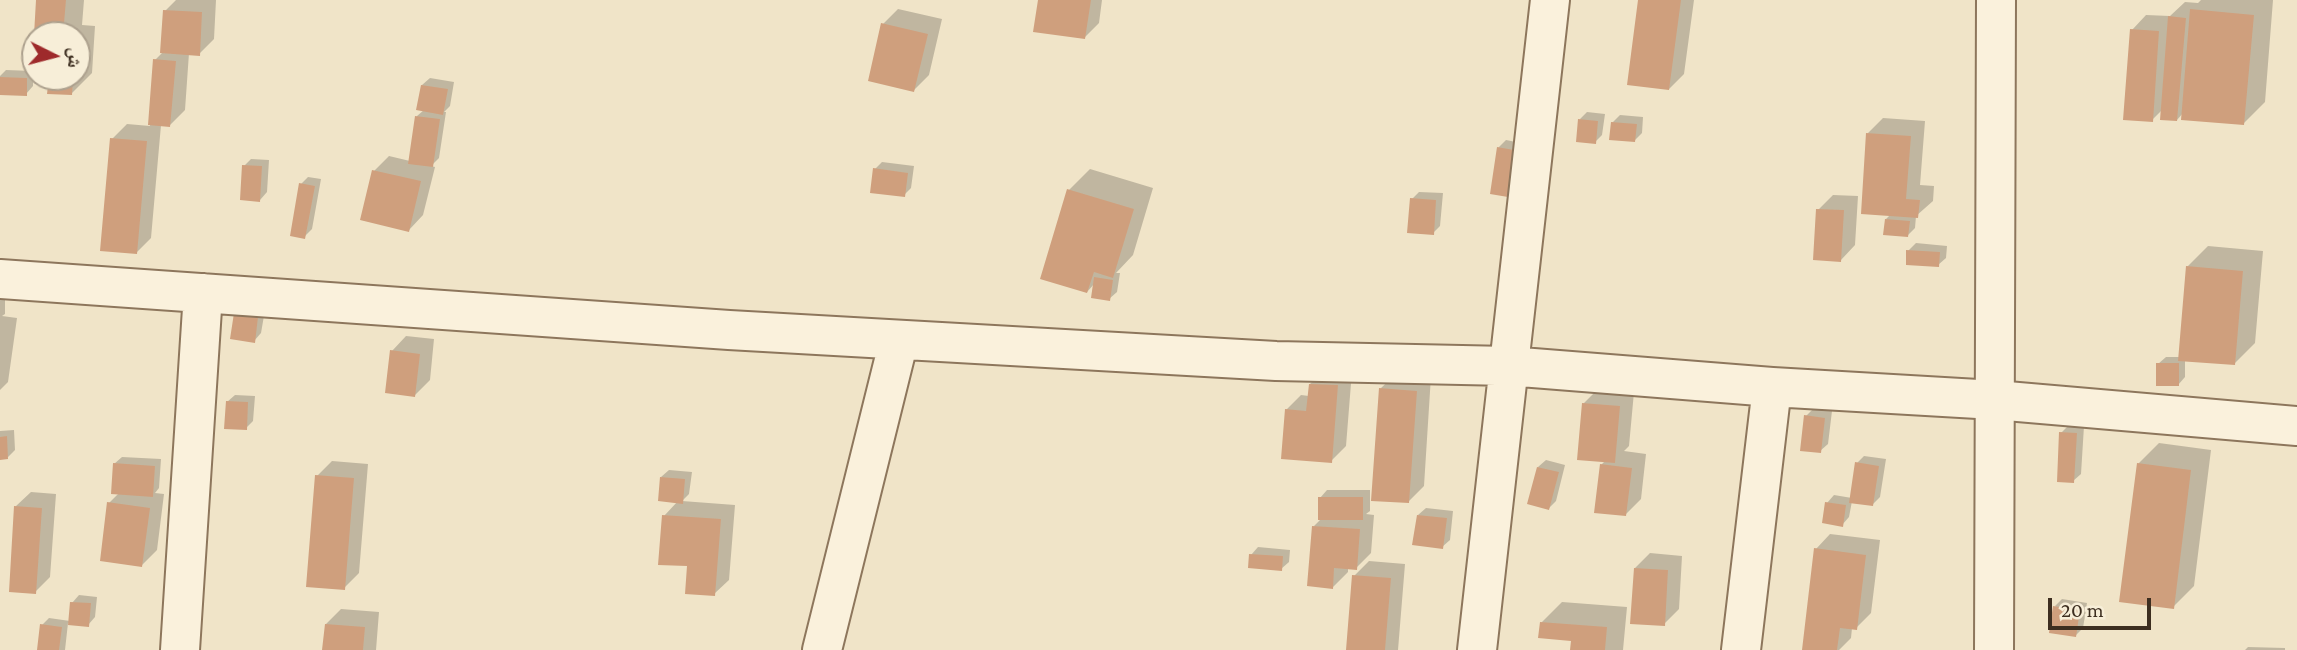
<!DOCTYPE html>
<html>
<head>
<meta charset="utf-8">
<style>
  body { margin:0 }
  #map { position:relative; width:2297px; height:650px; overflow:hidden; background:#f0e4c8; font-family:"Crimson Pro","Noto Naskh Arabic",serif }
  canvas { display:block }
  .north { position:absolute; left:21px; top:21px; width:70px; height:70px; box-sizing:border-box; background:#f7eed8; border:2px solid #ada18e; border-radius:50%; rotate:96deg; font-size:19px; font-weight:700; line-height:28px; text-align:center; color:#3d2e20 }
  .north::after { content:''; display:block; margin:auto; width:24px; height:32px; background:#9e2a2b; clip-path:polygon(50% 0,100% 100%,50% 72%,0 100%) }
  .scale { position:absolute; left:2048px; top:598px; width:103px; height:32px; box-sizing:border-box; border:4px solid #3d2e20; border-top:0; padding-left:9px; font-size:21px; line-height:24px; white-space:nowrap; color:#3d2e20; -webkit-text-stroke:5px #f7eed8; paint-order:stroke }
</style>
</head>
<body>
<div id="map">
<canvas width="2297" height="650"></canvas>
<div class="north">ش</div>
<div class="scale">20 m</div>
</div>
<script>
const ctx = document.querySelector('canvas').getContext('2d');
ctx.lineJoin = 'round';
function paint(path, color) {
  ctx.fillStyle = color;
  ctx.fill(path, 'evenodd');
}
function toPath(rows) {
  const path = new Path2D();
  for (const r of rows) {
    path.moveTo(r[0], r[1]);
    for (let i = 2; i < r.length; i += 2) path.lineTo(r[i], r[i + 1]);
  }
  return path;
}
function stroke(path, color, width, dash) {
  ctx.strokeStyle = color;
  ctx.lineWidth = width;
  ctx.lineCap = dash ? 'butt' : 'round';
  ctx.setLineDash(dash || []);
  ctx.stroke(path);
}
paint(toPath([
  [38,0,84,0,82,25,95,26,92,73,71,94,50,77,77,77,77,35,36,35],
  [176,0,216,0,214,39,199,54,189,53,185,110,170,125,161,125,151,238,136,253,112,139,127,124,150,126,155,60,162,53,165,11],
  [1039,0,1102,0,1099,23,1084,38],
  [1640,0,1694,0,1684,74,1669,89],
  [2201,0,2273,0,2265,102,2244,123,2183,113,2177,120,2162,110,2152,120,2132,30,2146,15,2170,16,2185,2,2198,3],
  [898,9,942,19,929,75,914,90,883,24],
  [6,70,33,71,33,86,26,94,0,93,0,76],
  [430,78,454,82,450,106,444,112,446,112,439,158,431,166,435,167,423,215,409,230,374,171,389,156,410,161,417,116,424,110,422,85],
  [1587,112,1605,114,1602,135,1595,142,1580,119],
  [1620,115,1643,117,1642,133,1635,140,1612,123],
  [1883,118,1925,121,1920,185,1934,186,1933,201,1916,216,1915,228,1908,235,1886,219,1891,214,1868,133],
  [1506,140,1521,143,1515,187,1507,195,1498,148],
  [251,159,269,160,267,192,260,200,244,166],
  [882,162,914,166,911,188,904,195,875,169],
  [1090,169,1153,188,1133,255,1116,273,1120,273,1117,292,1109,299,1095,283,1087,292,1042,277,1069,190],
  [308,177,321,179,312,229,304,237,301,184],
  [1419,192,1443,193,1440,226,1433,233,1412,199],
  [1833,195,1858,196,1855,245,1841,260,1818,210],
  [1916,243,1947,246,1946,258,1938,265,1908,251],
  [2208,246,2263,251,2255,343,2234,364,2185,360,2185,377,2178,385,2158,364,2166,357,2180,357,2187,267],
  [5,290,5,314,2,316,17,318,8,382,0,390,0,291],
  [265,310,261,333,254,341,236,314],
  [406,336,434,339,430,380,415,395,392,351],
  [1325,369,1352,371,1346,446,1331,461,1286,410,1301,395,1309,396,1310,384],
  [1396,374,1431,376,1424,486,1409,501,1381,388],
  [1598,389,1634,392,1629,446,1624,451,1646,454,1641,499,1626,514,1601,465,1606,460,1583,404],
  [235,395,255,396,253,421,246,428,227,402],
  [1813,409,1832,411,1828,444,1820,451,1806,416],
  [2069,425,2084,426,2081,474,2073,481,2061,433],
  [14,430,15,450,8,457,0,458,0,431],
  [2159,443,2211,450,2194,586,2173,607,2138,464],
  [1864,456,1886,459,1880,497,1873,504,1852,501,1849,517,1842,525,1827,503,1834,495,1852,498,1857,463],
  [122,457,161,459,159,488,155,493,164,494,157,550,142,565,109,503,119,493,114,464],
  [1546,460,1565,465,1556,501,1549,508,1538,467],
  [332,461,368,464,359,573,344,588,317,476],
  [669,470,692,472,689,494,682,501,735,505,729,580,714,594,689,565,664,516,678,501,661,477],
  [1327,490,1370,490,1370,511,1366,514,1374,515,1371,553,1356,568,1348,568,1348,572,1333,587,1314,526,1320,520,1320,498],
  [31,492,56,494,50,577,35,592,16,506],
  [1426,508,1453,511,1450,540,1442,547,1418,515],
  [1830,534,1880,540,1871,613,1856,628,1852,628,1851,638,1839,650,1810,650,1816,549],
  [1258,547,1290,550,1289,562,1281,569,1251,555],
  [1650,553,1682,556,1679,609,1664,624,1635,568],
  [1369,561,1405,564,1398,650,1348,650,1354,576],
  [79,595,97,597,95,617,88,625,68,623,65,650,39,650,42,625,49,618,70,621,72,603],
  [2062,599,2087,603,2083,628,2076,635,2055,606],
  [1562,602,1627,607,1623,650,1572,650,1573,639,1541,623],
  [341,609,379,612,376,650,324,650,326,624],
  [2248,647,2285,648,2285,650,2245,650]
]), '#0003');
paint(toPath([
  [36,0,66,0,63,35,34,35],
  [1038,0,1091,0,1085,39,1033,32],
  [1638,0,1681,0,1669,90,1627,85],
  [2190,9,2254,15,2244,125,2181,120],
  [163,10,202,12,200,56,160,53],
  [2168,16,2186,18,2177,121,2160,120],
  [881,23,928,34,914,92,868,81],
  [2130,29,2159,31,2153,122,2123,120],
  [153,59,176,61,170,127,148,125],
  [0,77,27,78,27,96,0,95],
  [49,77,73,77,72,95,47,94],
  [421,85,448,89,443,115,416,110],
  [415,116,440,119,433,167,408,164],
  [1578,119,1598,121,1596,144,1576,142],
  [1611,122,1637,124,1635,142,1609,140],
  [1866,133,1911,136,1906,199,1920,200,1918,218,1861,214],
  [110,138,147,141,137,254,100,251],
  [1497,147,1514,150,1508,197,1490,194],
  [242,165,262,166,260,202,240,200],
  [873,168,908,173,905,197,870,193],
  [372,170,421,181,409,232,360,220],
  [299,183,315,186,305,239,290,236],
  [1067,189,1134,209,1113,278,1094,272,1087,293,1040,279],
  [1410,198,1436,200,1434,235,1407,233],
  [1816,209,1844,210,1841,262,1813,260],
  [1885,219,1910,221,1908,237,1883,235],
  [1906,250,1940,252,1939,267,1906,265],
  [2186,266,2243,271,2235,365,2178,361],
  [1094,277,1113,280,1110,301,1091,298],
  [234,313,258,317,255,343,230,339],
  [390,350,420,354,415,397,385,393],
  [2156,363,2179,363,2179,386,2156,386],
  [1309,384,1338,385,1332,463,1281,459,1285,409,1306,411],
  [1379,388,1417,391,1409,503,1371,501],
  [226,401,248,402,247,430,224,429],
  [1582,403,1620,406,1615,463,1577,460],
  [1804,415,1825,418,1821,453,1800,451],
  [2059,432,2077,433,2074,483,2057,482],
  [7,436,8,459,0,460,0,437],
  [1855,462,1879,466,1873,506,1849,503],
  [113,463,155,466,153,497,111,494],
  [2137,463,2191,470,2174,609,2119,602],
  [1600,464,1632,468,1626,516,1594,513],
  [1537,467,1559,472,1549,510,1527,504],
  [315,475,354,478,345,590,306,587],
  [660,477,685,479,683,504,658,501],
  [1318,497,1363,497,1363,520,1318,520],
  [107,502,150,508,142,567,100,561],
  [1825,502,1846,505,1843,527,1822,523],
  [14,506,42,508,36,594,9,592],
  [662,515,721,519,715,596,685,594,687,566,658,565],
  [1417,515,1447,518,1443,549,1412,545],
  [1312,526,1360,529,1357,570,1334,568,1333,589,1307,586],
  [1814,548,1866,555,1857,630,1840,628,1837,650,1802,650],
  [1249,554,1283,556,1282,571,1248,568],
  [1634,568,1668,570,1665,626,1630,624],
  [1352,575,1391,578,1385,650,1346,650],
  [70,602,91,603,89,627,68,625],
  [2053,606,2080,610,2076,637,2049,633],
  [1540,622,1607,627,1605,650,1570,650,1571,641,1538,638],
  [40,624,62,627,59,650,37,650],
  [325,624,365,627,363,650,322,650]
]), '#cf9f7d');
const minor = toPath([
  [0,279,729,330,1276,361,1508,366,1772,387,1995,400,2297,426],
  [180,650,203,293],
  [822,650,899,340],
  [1477,650,1550,0],
  [1741,650,1772,387]
]);
const tertiary = toPath([
  [1994,650,1996,0]
]);
stroke(minor, '#8d765c', 42);
stroke(tertiary, '#8d765c', 42);
stroke(minor, '#faf1dc', 38);
stroke(tertiary, '#faf1dc', 38);
</script>
</body>
</html>
